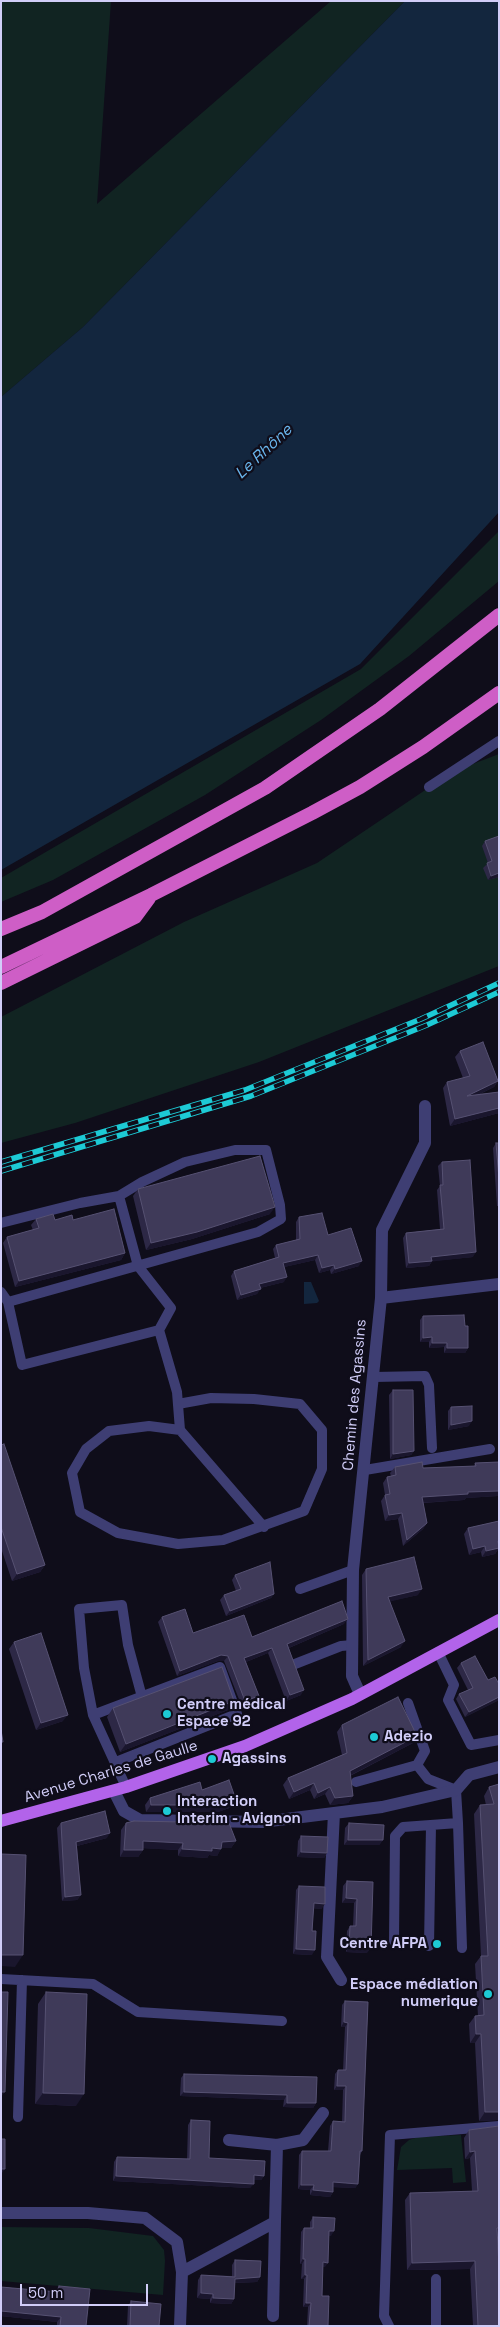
<!DOCTYPE html>
<html>
<head>
<meta charset="utf-8">
<style>
  body { margin:0 }
  #map { position:relative; width:500px; height:2327px; overflow:hidden; background:#0f0d1a; font-family:"Space Grotesk",sans-serif }
  canvas { display:block }
  .frame { position:absolute; inset:0; border:2px solid #d1cdf8; pointer-events:none }
  .scale { position:absolute; left:20px; top:2284px; width:128px; height:22px; box-sizing:border-box; border:2px solid #d1cdf8; border-top:0; padding-left:6px; font-size:15px; line-height:18px; white-space:nowrap; color:#d1cdf8; -webkit-text-stroke:4px #0f0d1a; paint-order:stroke }
</style>
</head>
<body>
<div id="map">
<canvas width="500" height="2327"></canvas>
<div class="frame"></div>
<div class="scale">50 m</div>
</div>
<script>
const ctx = document.querySelector('canvas').getContext('2d');
ctx.lineJoin = 'round';
function paint(path, color) {
  ctx.fillStyle = color;
  ctx.fill(path, 'evenodd');
}
function toPath(rows) {
  const path = new Path2D();
  for (const r of rows) {
    path.moveTo(r[0], r[1]);
    for (let i = 2; i < r.length; i += 2) path.lineTo(r[i], r[i + 1]);
  }
  return path;
}
function stroke(path, color, width, dash) {
  ctx.strokeStyle = color;
  ctx.lineWidth = width;
  ctx.lineCap = dash ? 'butt' : 'round';
  ctx.setLineDash(dash || []);
  ctx.stroke(path);
}
function drawText(font, color, halo, rows, align = 'center') {
  ctx.font = font + ' "Space Grotesk",sans-serif';
  ctx.lineWidth = 4.5;
  ctx.setLineDash([]);
  ctx.textBaseline = 'middle';
  ctx.strokeStyle = halo;
  ctx.fillStyle = color;
  for (const [text, x, y, turn = 0] of rows) {
    ctx.save();
    ctx.translate(x, y);
    ctx.rotate((+turn || 0) * Math.PI / 180);
    ctx.textAlign = isNaN(turn) ? turn : align;
    if (halo) ctx.strokeText(text, 0, 0);
    ctx.fillText(text, 0, 0);
    ctx.restore();
  }
}
paint(toPath([
  [1,1,111,1,97,204,331,1,405,1,83,327,1,397],
  [499,531,499,581,409,656,321,720,205,795,53,880,1,902,1,878,361,669],
  [499,754,499,966,259,1062,75,1123,1,1143,1,1017,184,922,317,863,452,772],
  [461,2135,466,2182,453,2183,452,2168,397,2170,401,2147,409,2140,418,2137],
  [1,2227,89,2228,153,2236,164,2250,165,2261,163,2295,1,2281]
]), '#112422');
paint(toPath([
  [405,1,499,1,499,512,360,664,1,870,1,397,83,327],
  [304,1282,311,1282,319,1301,317,1303,304,1304]
]), '#13263e');
stroke(toPath([
  [429,787,499,741],
  [1,1223,80,1203,119,1196,138,1266,171,1308,159,1330],
  [1,1292,8,1302,22,1365,159,1330,177,1392,180,1430,264,1527],
  [8,1302,258,1232,281,1219,280,1205,266,1150,235,1150,185,1162,142,1182,119,1196],
  [374,1377,425,1376,429,1385,432,1448],
  [178,1404,211,1398,254,1399,300,1404,322,1430,322,1469,304,1511,223,1540,178,1544,118,1533,80,1512,72,1473,86,1449,109,1431,149,1426,180,1430],
  [365,1470,490,1449],
  [300,1589,353,1570],
  [438,1652,454,1685,448,1700,471,1745,499,1740],
  [295,1664,341,1646,353,1645],
  [408,1703,425,1751,417,1765],
  [93,1715,84,1668,79,1609,122,1605,128,1645,142,1697],
  [116,1762,237,1714,220,1667,93,1715,126,1787],
  [356,1782,417,1765,428,1779,456,1790,458,1823,403,1827,395,1836,394,1941],
  [458,1823,462,1948],
  [429,1946,431,1825],
  [1,1979,93,1984,138,2012,282,2021],
  [18,2117,22,1980],
  [436,2279,436,2326],
  [389,2326,384,2316,390,2135,499,2126]
]), '#3e3e73', 10);
stroke(toPath([
  [381,1298,499,1284],
  [360,1694,352,1676,353,1570,381,1298,382,1230,425,1143,425,1106],
  [114,1791,124,1811,140,1820,262,1822,382,1807,456,1790,469,1775,499,1767],
  [334,1813,327,1957,341,1980],
  [229,2140,277,2145,303,2140,323,2113],
  [1,2213,88,2213,145,2218,177,2242,182,2272],
  [273,2316,275,2222],
  [180,2326,182,2272,275,2222,277,2145]
]), '#3e3e73', 12);
stroke(toPath([
  [1,1821,126,1787,245,1746,352,1699,499,1620]
]), '#b263ea', 12);
stroke(toPath([
  [1,929,42,912,265,788,380,709,499,615],
  [1,967,151,895,312,813,360,787,423,747,499,693],
  [1,983,135,917,149,898]
]), '#ce5ec6', 14);
const rail = toPath([
  [1,1162,245,1090,421,1019,499,983],
  [1,1171,251,1096,427,1025,499,992]
]);
stroke(rail, '#1dcad5', 5.5);
stroke(rail, '#0f0d1a', 4, [11]);
paint(toPath([
  [499,836,499,877,488,880,483,868,488,863,482,846,485,841],
  [460,1051,498,1081,494,1087,480,1094,499,1092,499,1113,450,1126,443,1088,447,1082,463,1078,455,1057],
  [496,1143,499,1143,499,1206,497,1206,493,1148],
  [442,1162,473,1257,432,1261,429,1266,406,1268,403,1238,406,1233,440,1229,437,1190,440,1186,438,1166],
  [138,1189,270,1214,192,1239,146,1250,133,1196],
  [299,1217,328,1235,359,1266,331,1274,330,1270,319,1273,315,1260,284,1267,284,1282,260,1288,257,1294,237,1300,231,1276,234,1271,275,1258,273,1249,276,1245,296,1240,296,1222],
  [36,1219,73,1220,125,1253,121,1260,15,1287,3,1243,7,1237,33,1230,31,1225],
  [423,1316,465,1326,468,1348,465,1353,444,1353,444,1347,429,1348,429,1342,420,1342,420,1320],
  [393,1390,414,1451,411,1455,390,1459,389,1395],
  [451,1407,469,1426,448,1430,448,1411],
  [1,1445,45,1565,40,1572,12,1581,1,1548],
  [499,1462,499,1520,498,1496,466,1498,464,1500,423,1503,427,1523,423,1529,403,1546,398,1519,385,1521,381,1501,385,1495,383,1483,387,1477,391,1476,390,1473,395,1467,423,1468,474,1466,475,1463],
  [499,1521,499,1548,495,1554,482,1557,481,1552,469,1555,464,1534,468,1528],
  [366,1569,418,1595,390,1601,401,1647,363,1666,362,1575],
  [235,1575,274,1594,271,1598,226,1616,220,1600,224,1595,236,1591,232,1580],
  [162,1617,193,1633,252,1637,344,1624,289,1648,301,1695,286,1701,268,1653,246,1662,259,1696,255,1702,242,1707,224,1661,218,1661,177,1676,158,1622],
  [14,1642,63,1721,36,1730,9,1649],
  [461,1663,488,1680,499,1684,499,1700,465,1717,456,1699,459,1694,468,1690,457,1668],
  [234,1701,228,1710,120,1752,107,1717,113,1708],
  [342,1725,413,1743,350,1776,353,1796,348,1803,330,1805,325,1794,314,1799,310,1790,289,1799,283,1785,288,1778,342,1755,337,1732],
  [499,1784,499,2120,479,2121,475,2043,470,2043,469,2024,475,2016,478,2016,475,1964,481,1956,474,1814,480,1805,486,1805,484,1796,489,1787],
  [202,1790,232,1807,218,1812,146,1812,145,1805,150,1798],
  [61,1823,107,1838,77,1846,81,1895,77,1900,62,1901,57,1828],
  [126,1823,236,1841,231,1848,221,1848,217,1856,209,1855,207,1858,178,1856,178,1850,143,1848,143,1850,138,1857,120,1857,121,1830],
  [349,1823,383,1840,379,1845,344,1845,345,1828],
  [301,1836,327,1853,324,1858,297,1857,298,1841],
  [347,1881,373,1882,367,1953,346,1952,347,1931,350,1926,353,1926,354,1903,342,1903,343,1886],
  [299,1886,325,1904,321,1909,313,1908,312,1955,293,1954,296,1890],
  [46,1992,76,2106,35,2104,38,2004],
  [345,2001,368,2002,362,2151,360,2155,358,2184,355,2188,333,2187,333,2192,330,2197,310,2195,310,2190,298,2189,299,2155,302,2151,328,2151,330,2126,333,2121,342,2122,343,2090,334,2090,335,2074,338,2070,343,2070,345,2027,341,2027,342,2005],
  [184,2074,317,2077,316,2103,313,2108,283,2107,284,2100,180,2096,181,2078],
  [191,2120,209,2158,264,2176,261,2180,254,2180,250,2188,113,2181,114,2162,117,2157,187,2159,188,2125],
  [499,2126,499,2234,497,2235,499,2326,473,2326,470,2269,407,2270,405,2200,410,2193,472,2191,470,2158,465,2159,464,2138,469,2130],
  [313,2217,331,2236,329,2236,325,2267,323,2267,322,2296,328,2326,307,2326,308,2307,303,2307,304,2279,301,2279,302,2264,300,2264,301,2232,304,2228,310,2228,310,2222],
  [235,2260,260,2277,257,2282,235,2283,234,2299,231,2304,210,2303,210,2299,197,2298,198,2280,201,2275,232,2276,232,2265],
  [59,2286,86,2326,57,2326,57,2322,1,2316,1,2287,55,2292,56,2290],
  [131,2301,159,2326,127,2326,128,2306]
]), '#2d2846');
paint(toPath([
  [499,873,499,877,488,880,491,876],
  [498,1081,494,1087,463,1102,467,1096],
  [499,1108,499,1113,450,1126,455,1119],
  [275,1207,270,1214,192,1239,146,1250,151,1243],
  [476,1252,473,1257,428,1262,431,1257],
  [125,1253,121,1260,15,1287,19,1281],
  [318,1255,315,1260,280,1268,283,1263],
  [362,1261,359,1266,331,1274,335,1269],
  [432,1261,429,1266,406,1268,409,1263],
  [334,1265,330,1270,319,1273,322,1268],
  [287,1277,284,1282,256,1289,259,1284],
  [261,1289,257,1294,237,1300,241,1295],
  [432,1337,429,1342,420,1342,423,1338],
  [432,1343,447,1343,444,1347,429,1348],
  [447,1348,468,1348,465,1353,444,1353],
  [472,1421,469,1426,448,1430,451,1425],
  [414,1451,411,1455,390,1459,393,1454],
  [499,1491,499,1495,498,1496,466,1498,464,1500,418,1503,422,1497,468,1492],
  [402,1513,398,1519,385,1521,389,1515],
  [427,1523,423,1529,403,1546,407,1540],
  [485,1546,481,1552,469,1555,473,1549],
  [499,1548,495,1554,482,1557,486,1551],
  [45,1565,40,1572,12,1581,17,1574],
  [422,1589,418,1595,384,1603,388,1597],
  [274,1594,271,1598,226,1616,230,1611],
  [348,1619,344,1624,284,1650,287,1644],
  [405,1641,401,1647,363,1666,368,1660],
  [272,1648,268,1653,241,1664,244,1658],
  [221,1655,228,1656,224,1661,218,1661,177,1676,180,1671],
  [304,1690,301,1695,286,1701,290,1695],
  [259,1696,255,1702,242,1707,245,1701],
  [499,1697,499,1700,465,1717,469,1712],
  [234,1701,228,1710,120,1752,126,1744],
  [68,1715,63,1721,36,1730,41,1723],
  [417,1736,413,1743,345,1778,350,1771],
  [314,1783,310,1790,289,1799,294,1792],
  [330,1787,325,1794,314,1799,318,1793],
  [353,1796,348,1803,330,1805,335,1798],
  [236,1800,232,1807,218,1812,146,1812,151,1805],
  [110,1833,107,1838,73,1847,76,1842],
  [348,1840,383,1840,379,1845,344,1845],
  [143,1841,183,1843,178,1850,138,1848],
  [236,1841,231,1848,217,1848,221,1849,217,1856,209,1855,207,1858,178,1856,182,1849,212,1848,222,1842],
  [124,1850,143,1850,138,1857,120,1857],
  [301,1852,327,1853,324,1858,297,1857],
  [81,1895,77,1900,62,1901,65,1897],
  [346,1898,357,1899,354,1903,342,1903],
  [314,1903,325,1904,321,1909,310,1908],
  [349,1947,371,1948,367,1953,346,1952],
  [296,1949,315,1950,312,1955,293,1954],
  [1,1955,23,1955,15,1967,1,1966],
  [344,2022,348,2023,345,2027,341,2027],
  [476,2034,481,2034,475,2043,470,2043],
  [337,2086,346,2086,343,2090,334,2090],
  [1,2092,5,2092,1,2097],
  [184,2092,287,2095,284,2100,180,2096],
  [43,2093,84,2094,76,2106,35,2104],
  [287,2103,316,2103,313,2108,283,2107],
  [485,2112,499,2112,499,2120,479,2121],
  [475,2151,470,2158,465,2159,470,2152],
  [1,2169,5,2169,2,2173,1,2173],
  [254,2175,264,2176,261,2180,251,2180],
  [116,2176,254,2184,250,2188,113,2181],
  [333,2182,358,2184,355,2188,330,2187],
  [301,2185,314,2185,310,2190,298,2189],
  [313,2190,333,2192,330,2197,310,2195],
  [497,2228,499,2228,499,2234,492,2235],
  [329,2231,334,2231,331,2236,326,2236],
  [303,2259,305,2259,302,2264,300,2264],
  [475,2261,470,2269,407,2270,412,2263],
  [323,2262,328,2263,325,2267,320,2267],
  [305,2275,307,2275,304,2279,301,2279],
  [260,2277,257,2282,232,2283,235,2279],
  [201,2293,213,2294,210,2299,197,2298],
  [213,2298,234,2299,231,2304,210,2303],
  [306,2303,311,2303,308,2307,303,2307],
  [1,2311,61,2317,57,2322,1,2316]
]), '#1a162d');
const building = toPath([
  [499,836,499,873,491,876,487,863,492,861,485,841,499,836],
  [483,1042,498,1081,467,1096,499,1092,499,1108,455,1119,447,1082,470,1076,460,1051,483,1042],
  [496,1143,499,1143,499,1179,496,1143],
  [260,1156,275,1207,197,1232,151,1243,138,1189,260,1156],
  [470,1160,476,1252,431,1257,432,1261,409,1263,406,1233,444,1229,440,1185,443,1185,442,1162,470,1160],
  [114,1209,125,1253,19,1281,7,1237,39,1228,36,1219,53,1214,55,1220,72,1215,73,1220,114,1209],
  [322,1213,328,1235,351,1228,362,1261,335,1269,334,1265,322,1268,318,1255,283,1263,287,1277,259,1284,261,1289,241,1295,234,1271,279,1257,276,1245,300,1239,299,1217,322,1213],
  [464,1315,465,1326,468,1326,468,1348,447,1348,447,1343,432,1343,432,1337,423,1338,423,1316,464,1315],
  [393,1390,413,1390,414,1451,393,1454,393,1390],
  [472,1406,472,1421,451,1425,451,1407,472,1406],
  [4,1444,45,1565,17,1574,1,1527,1,1445,4,1444],
  [422,1462,423,1468,476,1466,475,1463,499,1462,499,1491,468,1492,468,1494,422,1497,427,1523,407,1540,402,1513,389,1515,385,1495,390,1494,387,1477,396,1475,395,1467,422,1462],
  [499,1521,499,1540,498,1541,499,1548,486,1551,485,1546,473,1549,468,1528,499,1521],
  [414,1557,422,1589,388,1597,405,1641,368,1660,366,1569,414,1557],
  [270,1562,274,1594,230,1611,224,1595,241,1589,235,1575,270,1562],
  [342,1601,348,1619,287,1644,304,1690,290,1695,272,1648,244,1658,259,1696,245,1701,228,1656,221,1655,180,1671,162,1617,185,1609,193,1633,244,1615,252,1637,342,1601],
  [41,1633,68,1715,41,1723,14,1642,41,1633],
  [475,1656,488,1680,495,1677,499,1684,499,1697,469,1712,459,1694,473,1688,461,1663,475,1656],
  [222,1667,234,1701,126,1744,113,1708,222,1667],
  [398,1697,417,1736,350,1771,353,1796,335,1798,330,1787,318,1793,314,1783,294,1792,288,1778,347,1753,342,1725,398,1697],
  [1,1730,3,1742,1,1742,1,1730],
  [229,1780,236,1800,222,1805,151,1805,150,1798,200,1782,202,1790,229,1780],
  [499,1784,499,2112,485,2112,481,2034,476,2034,475,2016,484,2015,481,1956,488,1956,480,1805,494,1804,489,1787,499,1784],
  [105,1811,110,1833,76,1842,81,1895,65,1897,61,1823,105,1811],
  [134,1821,229,1823,236,1841,222,1842,221,1849,212,1848,212,1851,182,1849,183,1843,143,1841,143,1850,124,1850,126,1823,134,1821],
  [349,1823,384,1825,383,1840,348,1840,349,1823],
  [301,1836,328,1837,327,1853,301,1852,301,1836],
  [1,1854,26,1855,23,1955,1,1955,1,1854],
  [347,1881,373,1882,371,1948,349,1947,350,1926,356,1926,357,1899,346,1898,347,1881],
  [299,1886,325,1887,325,1904,314,1903,312,1931,316,1931,315,1950,296,1949,299,1886],
  [1,1992,8,1992,5,2092,1,2092,1,1992],
  [46,1992,87,1994,84,2094,43,2093,46,1992],
  [345,2001,368,2002,362,2151,360,2151,358,2184,333,2182,333,2192,313,2190,314,2185,301,2185,302,2151,331,2151,333,2121,345,2122,346,2086,337,2086,338,2070,346,2070,348,2023,344,2022,345,2001],
  [184,2074,317,2077,316,2103,287,2103,287,2095,184,2092,184,2074],
  [191,2120,210,2121,209,2158,265,2161,264,2176,254,2175,254,2184,116,2176,117,2157,190,2159,191,2120],
  [499,2126,499,2228,497,2228,499,2267,499,2326,478,2326,475,2261,412,2263,410,2193,478,2191,475,2151,470,2152,469,2130,499,2126],
  [1,2139,5,2139,5,2169,1,2169,1,2139],
  [313,2217,335,2218,334,2231,329,2231,328,2263,323,2262,322,2296,329,2296,328,2326,309,2326,311,2303,306,2303,307,2275,305,2275,305,2259,303,2259,304,2228,313,2228,313,2217],
  [235,2260,261,2261,260,2277,235,2279,234,2299,213,2298,213,2294,201,2293,201,2275,235,2277,235,2260],
  [59,2286,90,2289,86,2326,60,2326,61,2317,1,2311,1,2287,58,2292,59,2286],
  [131,2301,161,2304,159,2326,130,2326,131,2301]
]);
paint(building, '#3f3a59');
stroke(building, '#565172', 1);
for (const [x, y, r, color] of [
  [167,1714,5,"#1dcad5"],
  [374,1737,5,"#1dcad5"],
  [212,1759,5,"#1dcad5"],
  [167,1811,5,"#1dcad5"],
  [437,1944,5,"#1dcad5"],
  [488,1994,5,"#1dcad5"]
]) {
  const dot = new Path2D();
  dot.arc(x, y, r, 0, 2 * Math.PI);
  ctx.fillStyle = color;
  ctx.fill(dot);
  stroke(dot, '#0f0d1a', 2);
}
drawText('15px', '#d1cdf8', '#0f0d1a', [
  ["Chemin des Agassins",355,1395,-85],
  ["Avenue Charles de Gaulle",111,1772,-17]
]);
drawText('bold 15px', '#d1cdf8', '#0f0d1a', [
  ["Centre médical",177,1705],
  ["Espace 92",177,1722],
  ["Adezio",384,1737],
  ["Agassins",222,1759],
  ["Interaction",177,1802],
  ["Interim - Avignon",177,1819],
  ["Centre AFPA",427,1944,"right"],
  ["Espace médiation",478,1985,"right"],
  ["numerique",478,2002,"right"]
], 'left');
drawText('italic 16px', '#69b4eb', '#0f0d1a', [
  ["Le Rhône",264,452,-43]
]);
</script>
</body>
</html>
